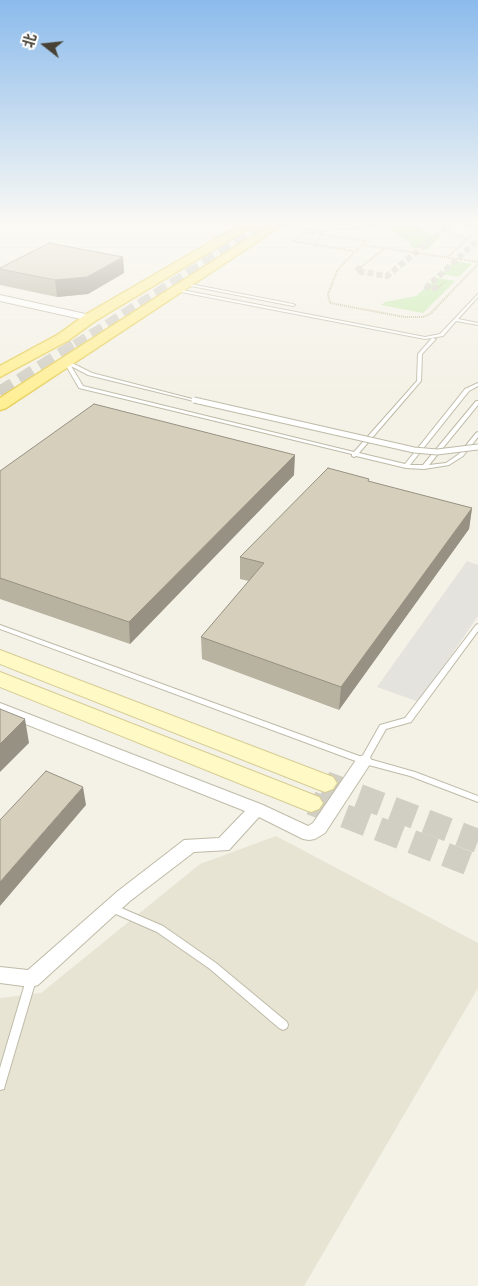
<!DOCTYPE html>
<html>
<head>
<meta charset="utf-8">
<style>
  body { margin:0 }
  #map { position:relative; width:478px; height:1286px; overflow:hidden; background:#f4f1e6; font-family:"Alegreya Sans","Noto Sans SC",sans-serif }
  canvas { display:block }
  .north { position:absolute; left:20px; top:20px; width:50px; height:50px; -webkit-text-stroke:4px #fff; paint-order:stroke; rotate:286deg; font-size:14px; font-weight:700; line-height:20px; text-align:center; color:#474235 }
  .north::after { content:''; display:block; margin:auto; width:18px; height:22px; background:#474235; clip-path:polygon(50% 0,100% 100%,50% 72%,0 100%) }
</style>
</head>
<body>
<div id="map">
<canvas width="478" height="1286"></canvas>
<div class="north">北</div>
</div>
<script>
const ctx = document.querySelector('canvas').getContext('2d');
ctx.lineJoin = 'round';
function paint(path, color) {
  ctx.fillStyle = color;
  ctx.fill(path, 'evenodd');
}
function toPath(rows) {
  const path = new Path2D();
  for (const r of rows) {
    path.moveTo(r[0], r[1]);
    for (let i = 2; i < r.length; i += 2) path.lineTo(r[i], r[i + 1]);
  }
  return path;
}
function stroke(path, color, width, dash) {
  ctx.strokeStyle = color;
  ctx.lineWidth = width;
  ctx.lineCap = dash ? 'butt' : 'round';
  ctx.setLineDash(dash || []);
  ctx.stroke(path);
}
paint(toPath([
  [276,836,478,943,478,988,304,1286,0,1286,0,998,41,993,200,864]
]), '#e8e4d4');
paint(toPath([
  [398,224,416,226,439,238,427,250,410,247,410,243,391,230],
  [455,261,472,264,459,277,441,274],
  [437,278,455,281,423,313,381,305,385,302,416,296]
]), '#c6eaad');
paint(toPath([
  [467,561,478,565,478,616,419,702,377,687]
]), '#e4e3de');
stroke(toPath([
  [465,224,478,226],
  [361,267,356,271,387,276,451,224],
  [438,288,427,287,478,240]
]), '#d1cec3', 6, [6, 3]);
stroke(toPath([
  [325,783,478,841],
  [311,803,478,867]
]), '#d1cec3', 24, [24, 12]);
stroke(toPath([
  [76,346,269,224]
]), '#d1cec3', 13, [13, 6]);
stroke(toPath([
  [0,394,78,345]
]), '#d1cec3', 16, [16, 8]);
const service = toPath([
  [185,283,293,304,295,305,293,306,186,285,185,285,185,283],
  [177,289,425,337,440,334,478,294,478,297,458,319,478,323,478,325,456,321,443,336,425,339,176,291,176,289,177,289],
  [432,338,436,339,422,354,421,381,359,453,405,464,465,389,478,383,478,386,469,391,410,465,423,465,476,401,478,401,478,405,429,465,446,463,459,454,476,433,478,432,478,437,463,456,449,465,424,469,406,468,356,456,354,457,352,456,352,454,79,388,64,362,68,361,92,373,196,400,194,401,88,375,71,366,83,386,354,452,417,381,418,354,432,338],
  [478,624,478,631,411,722,386,729,369,759,415,772,478,796,478,802,410,776,361,763,0,629,0,625,362,757,380,725,405,718,476,625,478,624],
  [112,904,163,926,216,963,287,1022,288,1025,287,1028,283,1030,279,1028,210,969,157,932,109,911,107,908,109,905,112,904],
  [31,976,34,977,36,980,5,1085,4,1089,0,1090,0,1068,26,980,28,977,31,976]
]);
const minor = toPath([
  [0,703,263,805,308,826,313,823,358,757,364,755,370,757,372,761,325,833,315,839,309,840,303,839,259,817,229,850,194,852,130,901,38,985,31,987,0,983,0,967,28,970,118,891,184,840,219,838,245,811,0,714,0,703]
]);
const tertiary = toPath([
  [0,295,90,315,95,318,90,321,0,301,0,295]
]);
const secondary = toPath([
  [0,650,333,777,337,783,333,789,325,792,317,789,0,664,0,650],
  [0,672,319,797,323,803,319,809,311,812,303,809,0,687,0,672]
]);
const primary = toPath([
  [242,224,256,224,95,321,69,340,0,377,0,366,59,334,85,315,242,224],
  [271,224,284,224,6,408,0,410,0,398,271,224]
]);
stroke(service, '#bfbba8', 2);
stroke(minor, '#bfbba8', 2);
stroke(tertiary, '#bfbba8', 2);
stroke(secondary, '#d6cd94', 2);
stroke(primary, '#e8d160', 3);
stroke(toPath([
  [320,224,350,224,361,229],
  [433,224,467,239],
  [437,224,455,224],
  [306,232,366,241],
  [293,241,353,251],
  [293,241,317,224],
  [366,241,338,269,328,294,330,303,404,317,423,317,430,314,478,264],
  [315,245,318,240],
  [363,245,478,262],
  [448,257,478,228],
  [361,267,384,249],
  [438,288,445,281]
]), '#c2b999', 2, [1, 1]);
paint(service, '#fff');
paint(minor, '#fff');
paint(tertiary, '#fff');
paint(secondary, '#fff9c5');
paint(primary, '#ffef94');
const serviceBridge = toPath([
  [194,400,414,450,437,452,478,447]
]);
stroke(serviceBridge, '#bfbba8', 7, []);
stroke(toPath([
  [259,224,324,231,399,224],
  [318,240,324,231]
]), '#c2b999', 2, [1, 1]);
stroke(serviceBridge, '#fff', 5);
paint(toPath([
  [123,257,124,273,88,294,57,297,0,285,0,268],
  [0,471,294,475,130,644,0,599],
  [369,482,472,508,469,529,339,710,202,659,201,637,249,581,240,579,240,557]
]), '#b8b2a1');
paint(toPath([
  [123,257,124,273,88,294,57,297,55,280],
  [295,455,294,475,130,644,129,622],
  [472,508,469,529,339,710,341,687],
  [25,719,29,743,0,772,0,744],
  [83,787,86,805,0,906,0,882]
]), '#969183');
const building = toPath([
  [49,243,123,257,87,277,55,280,0,269,0,268,49,243],
  [94,404,295,455,129,622,0,578,0,471,94,404],
  [328,468,369,479,368,481,472,508,341,687,201,637,264,563,240,557,328,468],
  [0,709,25,719,0,744,0,709],
  [46,771,83,787,0,882,0,820,46,771]
]);
paint(building, '#d6cfbb');
stroke(building, '#969183', 1);
const sky = ctx.createLinearGradient(0, 0, 0, 404);
sky.addColorStop(0, '#8bbbec');
sky.addColorStop(0.55, '#faf9f4');
sky.addColorStop(1, '#faf9f400');
ctx.fillStyle = sky;
ctx.fillRect(0, 0, 478, 404);
</script>
</body>
</html>
